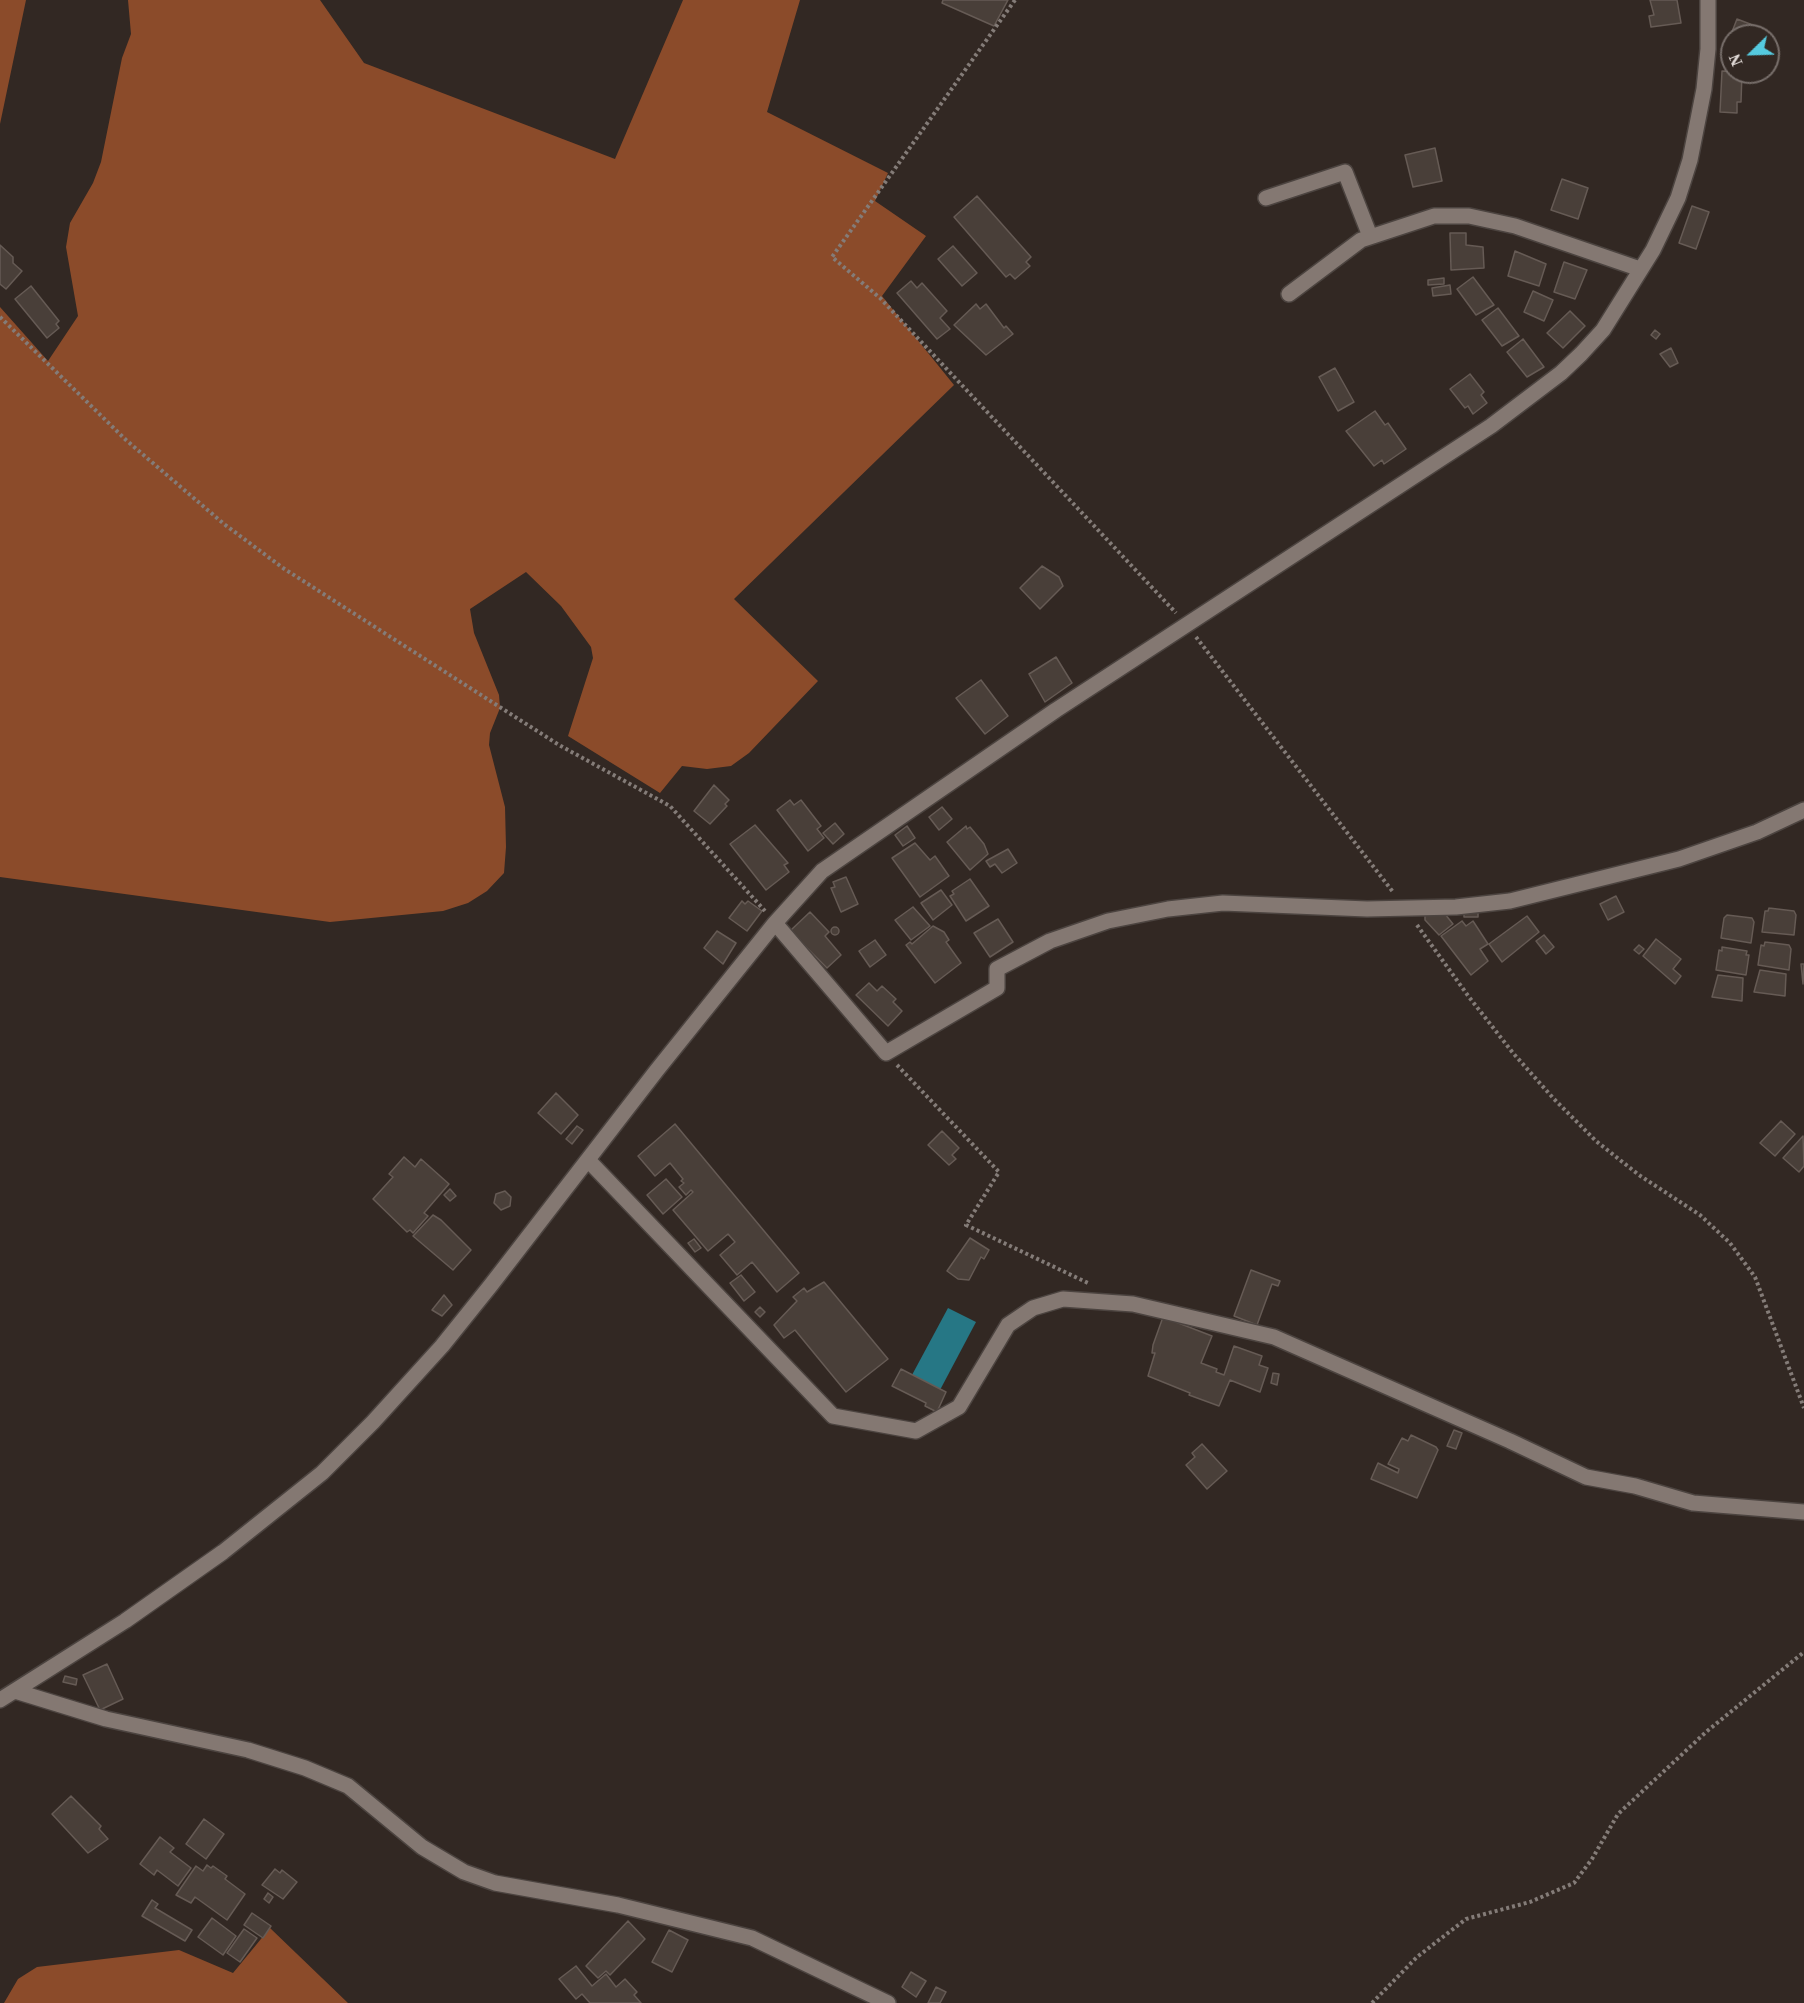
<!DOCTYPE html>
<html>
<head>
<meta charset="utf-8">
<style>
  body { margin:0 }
  #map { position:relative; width:1804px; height:2003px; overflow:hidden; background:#322823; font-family:"Source Serif 4",serif }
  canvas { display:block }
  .north { position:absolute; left:1720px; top:24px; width:60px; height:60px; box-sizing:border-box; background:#322823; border:2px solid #776e6a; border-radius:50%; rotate:247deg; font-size:16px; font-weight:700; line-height:24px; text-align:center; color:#ded7d4 }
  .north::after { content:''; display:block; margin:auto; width:21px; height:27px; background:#55cadf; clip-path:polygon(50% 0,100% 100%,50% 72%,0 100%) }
</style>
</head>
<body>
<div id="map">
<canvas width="1804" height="2003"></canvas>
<div class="north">N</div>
</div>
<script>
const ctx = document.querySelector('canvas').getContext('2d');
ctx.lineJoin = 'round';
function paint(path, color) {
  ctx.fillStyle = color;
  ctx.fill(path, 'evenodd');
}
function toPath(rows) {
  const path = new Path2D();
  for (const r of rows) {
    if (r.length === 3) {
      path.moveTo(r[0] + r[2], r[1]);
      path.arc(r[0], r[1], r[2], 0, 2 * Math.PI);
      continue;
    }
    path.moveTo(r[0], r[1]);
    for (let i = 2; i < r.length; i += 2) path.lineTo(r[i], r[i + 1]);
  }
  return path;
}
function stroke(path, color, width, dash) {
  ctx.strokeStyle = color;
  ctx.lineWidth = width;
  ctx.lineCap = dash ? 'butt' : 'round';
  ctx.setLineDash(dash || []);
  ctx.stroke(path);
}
paint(toPath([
  [0,0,26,0,0,124],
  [128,0,320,0,364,63,615,159,683,0,800,0,767,112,888,173,875,201,926,236,882,296,954,385,734,599,818,681,749,753,731,766,707,769,682,766,660,793,568,736,593,658,591,647,561,606,526,572,470,609,474,633,499,695,500,708,490,733,489,745,505,807,506,847,504,873,487,891,468,903,443,911,330,922,0,877,0,307,48,361,78,316,66,247,70,223,93,183,101,162,122,58,131,34],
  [270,1928,348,2003,4,2003,18,1979,37,1967,179,1950,233,1973]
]), '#8b4b2a');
paint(toPath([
  [948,1308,976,1322,940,1390,912,1375]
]), '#267785');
const building = toPath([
  [943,0,1008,0,994,26,942,3,943,0],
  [1650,0,1677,0,1681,23,1651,27,1649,16,1654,15,1650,0],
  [1737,19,1758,27,1756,36,1732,36,1732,53,1725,50,1737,19],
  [1722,71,1742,72,1741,102,1737,102,1737,113,1720,112,1722,71],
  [1435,148,1442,181,1413,187,1405,155,1435,148],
  [1562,179,1588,188,1578,219,1551,210,1562,179],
  [977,196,1031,257,1026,262,1030,266,1015,279,1010,274,1006,277,954,217,977,196],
  [1692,206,1709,212,1696,249,1679,243,1692,206],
  [1450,233,1466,233,1466,245,1483,247,1484,268,1451,270,1450,233],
  [0,245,13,257,13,263,22,271,6,289,0,284,0,245],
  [953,246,977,273,962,286,938,259,953,246],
  [1515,251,1546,264,1539,286,1508,276,1515,251],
  [1564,262,1587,270,1575,299,1554,292,1564,262],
  [1473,277,1494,305,1476,315,1457,289,1473,277],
  [1444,278,1444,284,1428,285,1428,280,1444,278],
  [911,281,917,288,922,283,947,311,940,318,950,329,937,339,897,293,911,281],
  [1450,285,1451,294,1433,296,1432,288,1450,285],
  [31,286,59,321,56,324,59,328,47,338,15,299,31,286],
  [1533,291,1553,300,1544,321,1524,312,1533,291],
  [976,304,980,309,986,304,1004,328,1006,326,1013,334,986,355,954,325,976,304],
  [1498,308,1519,336,1502,346,1482,320,1498,308],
  [1570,311,1585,326,1563,348,1547,333,1570,311],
  [1655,330,1660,334,1656,339,1651,335,1655,330],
  [1523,339,1544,367,1527,377,1507,352,1523,339],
  [1671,348,1678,363,1670,367,1660,354,1671,348],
  [1335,368,1354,402,1338,411,1319,377,1335,368],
  [1470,374,1484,392,1481,395,1487,403,1473,414,1468,406,1465,408,1450,389,1470,374],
  [1375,411,1385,425,1388,423,1406,449,1384,464,1382,460,1374,466,1346,431,1375,411],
  [1042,566,1059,577,1063,586,1040,609,1020,588,1042,566],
  [1056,657,1072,683,1045,702,1029,674,1056,657],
  [981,680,1008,716,985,734,956,698,981,680],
  [714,785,729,800,725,804,727,806,710,824,694,811,714,785],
  [790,800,794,805,801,800,821,826,817,829,824,838,808,851,777,810,790,800],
  [942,807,952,819,939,830,929,817,942,807],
  [835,823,844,834,833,844,823,833,835,823],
  [755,825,788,863,784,865,789,872,766,890,730,844,755,825],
  [907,826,915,838,903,846,895,835,907,826],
  [966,826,967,829,970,827,984,844,988,854,970,870,947,842,966,826],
  [915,843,930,860,935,856,949,876,920,897,892,858,915,843],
  [1008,849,1017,863,1002,873,995,864,990,867,986,861,1008,849],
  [846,877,858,904,841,912,831,888,835,887,833,882,846,877],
  [970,879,989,906,966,921,950,896,954,894,952,891,970,879],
  [941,890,952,905,933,920,921,903,941,890],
  [1616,896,1624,912,1608,920,1600,904,1616,896],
  [742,901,745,904,748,901,762,911,747,931,729,918,742,901],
  [913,907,930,926,911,940,895,920,913,907],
  [1464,908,1478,908,1478,917,1464,917,1464,908],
  [1769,908,1794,911,1796,915,1794,935,1762,932,1765,911,1768,911,1769,908],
  [1425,909,1441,909,1453,924,1439,935,1425,920,1425,909],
  [810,912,829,932,825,936,841,955,827,968,790,931,810,912],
  [1727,915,1752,918,1754,922,1751,943,1721,938,1724,918,1727,915],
  [1527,916,1539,932,1502,962,1489,944,1527,916],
  [998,919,1013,942,990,957,974,933,998,919],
  [1462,921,1466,926,1473,921,1488,944,1480,949,1488,961,1471,975,1441,936,1462,921],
  [933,926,944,932,949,940,946,942,961,963,935,983,906,945,910,942,912,944,933,926],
  [835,931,4],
  [717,931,736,943,723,964,704,948,717,931],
  [1544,935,1554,947,1546,954,1536,941,1544,935],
  [1656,939,1681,959,1673,969,1681,976,1675,984,1643,956,1656,939],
  [875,940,886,955,870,967,859,951,875,940],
  [1765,942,1789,945,1791,949,1789,970,1758,965,1761,945,1764,946,1765,942],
  [1639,945,1644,949,1639,954,1634,950,1639,945],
  [1722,947,1747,951,1746,955,1749,955,1746,975,1716,970,1719,950,1722,951,1722,947],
  [1801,964,1804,964,1803,984,1801,964],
  [1760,970,1786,974,1785,996,1754,992,1760,970],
  [1718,975,1743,978,1742,1001,1712,997,1718,975],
  [869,983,877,991,882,986,896,999,893,1002,902,1011,888,1026,856,995,869,983],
  [556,1093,578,1115,561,1134,538,1113,556,1093],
  [1781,1121,1795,1134,1775,1156,1760,1143,1781,1121],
  [675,1124,799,1273,777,1292,752,1262,737,1275,720,1255,735,1242,728,1234,708,1251,673,1210,693,1192,691,1190,686,1195,679,1187,684,1183,681,1181,683,1179,670,1163,655,1176,638,1156,675,1124],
  [577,1126,583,1130,572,1144,566,1139,577,1126],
  [942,1131,959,1148,952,1155,956,1159,949,1165,928,1145,942,1131],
  [1803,1136,1804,1166,1799,1172,1783,1158,1803,1136],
  [404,1157,415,1167,421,1159,449,1184,424,1213,428,1216,413,1233,410,1230,407,1232,373,1199,393,1177,389,1174,404,1157],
  [666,1179,682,1197,663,1214,647,1195,666,1179],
  [450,1189,456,1196,450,1201,444,1195,450,1189],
  [505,1191,511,1197,510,1206,501,1210,494,1203,496,1194,505,1191],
  [433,1215,441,1220,471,1250,453,1270,413,1236,433,1215],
  [970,1238,989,1250,984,1259,981,1257,969,1280,958,1279,947,1271,970,1238],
  [694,1239,701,1248,695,1252,688,1243,694,1239],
  [1251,1270,1280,1281,1278,1286,1272,1284,1257,1325,1234,1316,1251,1270],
  [741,1275,755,1292,744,1301,730,1283,741,1275],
  [824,1282,888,1359,846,1392,795,1330,784,1338,774,1325,797,1301,793,1297,804,1288,807,1292,824,1282],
  [444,1295,452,1305,442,1316,432,1310,444,1295],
  [760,1307,765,1312,760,1317,755,1312,760,1307],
  [1163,1317,1212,1336,1201,1363,1217,1369,1216,1372,1224,1375,1234,1346,1262,1356,1259,1365,1268,1368,1260,1392,1230,1380,1219,1406,1189,1395,1190,1393,1148,1376,1155,1353,1152,1353,1153,1345,1163,1317],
  [901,1369,946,1392,937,1412,925,1406,926,1403,892,1386,901,1369],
  [1273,1373,1279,1374,1277,1385,1271,1383,1273,1373],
  [1454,1430,1462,1433,1456,1449,1447,1446,1454,1430],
  [1411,1435,1436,1447,1438,1450,1417,1498,1371,1479,1378,1463,1398,1473,1399,1469,1388,1464,1402,1438,1408,1441,1411,1435],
  [1202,1444,1227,1471,1207,1489,1186,1465,1195,1457,1192,1453,1202,1444],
  [107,1664,123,1699,100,1710,83,1675,107,1664],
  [65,1676,77,1679,76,1685,63,1682,65,1676],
  [71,1796,101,1826,99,1829,108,1839,88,1853,52,1814,71,1796],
  [204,1819,224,1834,206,1859,186,1844,204,1819],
  [160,1837,174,1848,170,1852,191,1868,178,1886,157,1870,154,1875,140,1864,160,1837],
  [207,1865,211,1868,213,1866,227,1876,225,1879,245,1894,227,1920,195,1897,191,1903,176,1895,196,1866,203,1871,207,1865],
  [275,1869,280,1873,282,1870,297,1882,283,1899,262,1885,275,1869],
  [268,1893,273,1897,269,1903,264,1899,268,1893],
  [152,1900,158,1904,155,1908,192,1930,185,1941,142,1916,152,1900],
  [252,1913,271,1926,263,1938,244,1925,252,1913],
  [212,1918,236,1936,223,1955,198,1937,212,1918],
  [628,1921,645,1939,610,1975,606,1971,598,1978,586,1966,628,1921],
  [244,1929,257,1938,240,1962,227,1953,244,1929],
  [669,1930,688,1940,672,1972,652,1962,669,1930],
  [576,1966,592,1986,606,1974,616,1987,625,1979,637,1992,634,1995,641,2003,590,2003,582,1994,576,1999,559,1979,576,1966],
  [911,1972,926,1981,916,1997,902,1987,911,1972],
  [936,1987,946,1992,940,2003,928,2003,936,1987]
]);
paint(building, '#493f39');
stroke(building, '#665b55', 1.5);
const minor = toPath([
  [1266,198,1345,172,1370,236],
  [1289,294,1361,240,1434,216,1469,216,1515,226,1640,269],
  [775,923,886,1053,997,988,997,969,1050,941,1108,921,1168,909,1223,903,1367,909,1456,907,1510,901,1679,859,1757,832,1804,810],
  [588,1160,833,1416,916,1431,959,1407,1008,1325,1033,1308,1063,1299,1133,1304,1274,1337,1510,1441,1586,1477,1635,1486,1693,1503,1804,1512],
  [15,1691,106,1719,248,1750,305,1768,348,1786,422,1847,464,1872,495,1883,618,1905,752,1938,888,2003],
  [0,1700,125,1621,223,1552,322,1473,373,1422,442,1346,491,1285,657,1070,775,923,822,871,1056,710,1491,426,1561,373,1581,354,1603,330,1653,250,1678,198,1690,160,1704,89,1708,49,1708,0]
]);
stroke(minor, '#4c4440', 18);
stroke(toPath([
  [1015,0,832,257,880,298,1176,613],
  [0,317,126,440,224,524,283,568,559,745,670,806,765,911],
  [1196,637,1393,892],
  [1417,925,1469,997,1513,1053,1554,1099,1596,1141,1639,1175,1700,1215,1730,1243,1755,1277,1804,1408],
  [897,1065,999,1172,966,1225,1088,1283],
  [1372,2003,1417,1957,1466,1919,1530,1902,1574,1883,1592,1859,1618,1814,1706,1732,1804,1652]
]), '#847c78', 4, [3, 3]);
stroke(minor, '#847872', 15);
</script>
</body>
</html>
